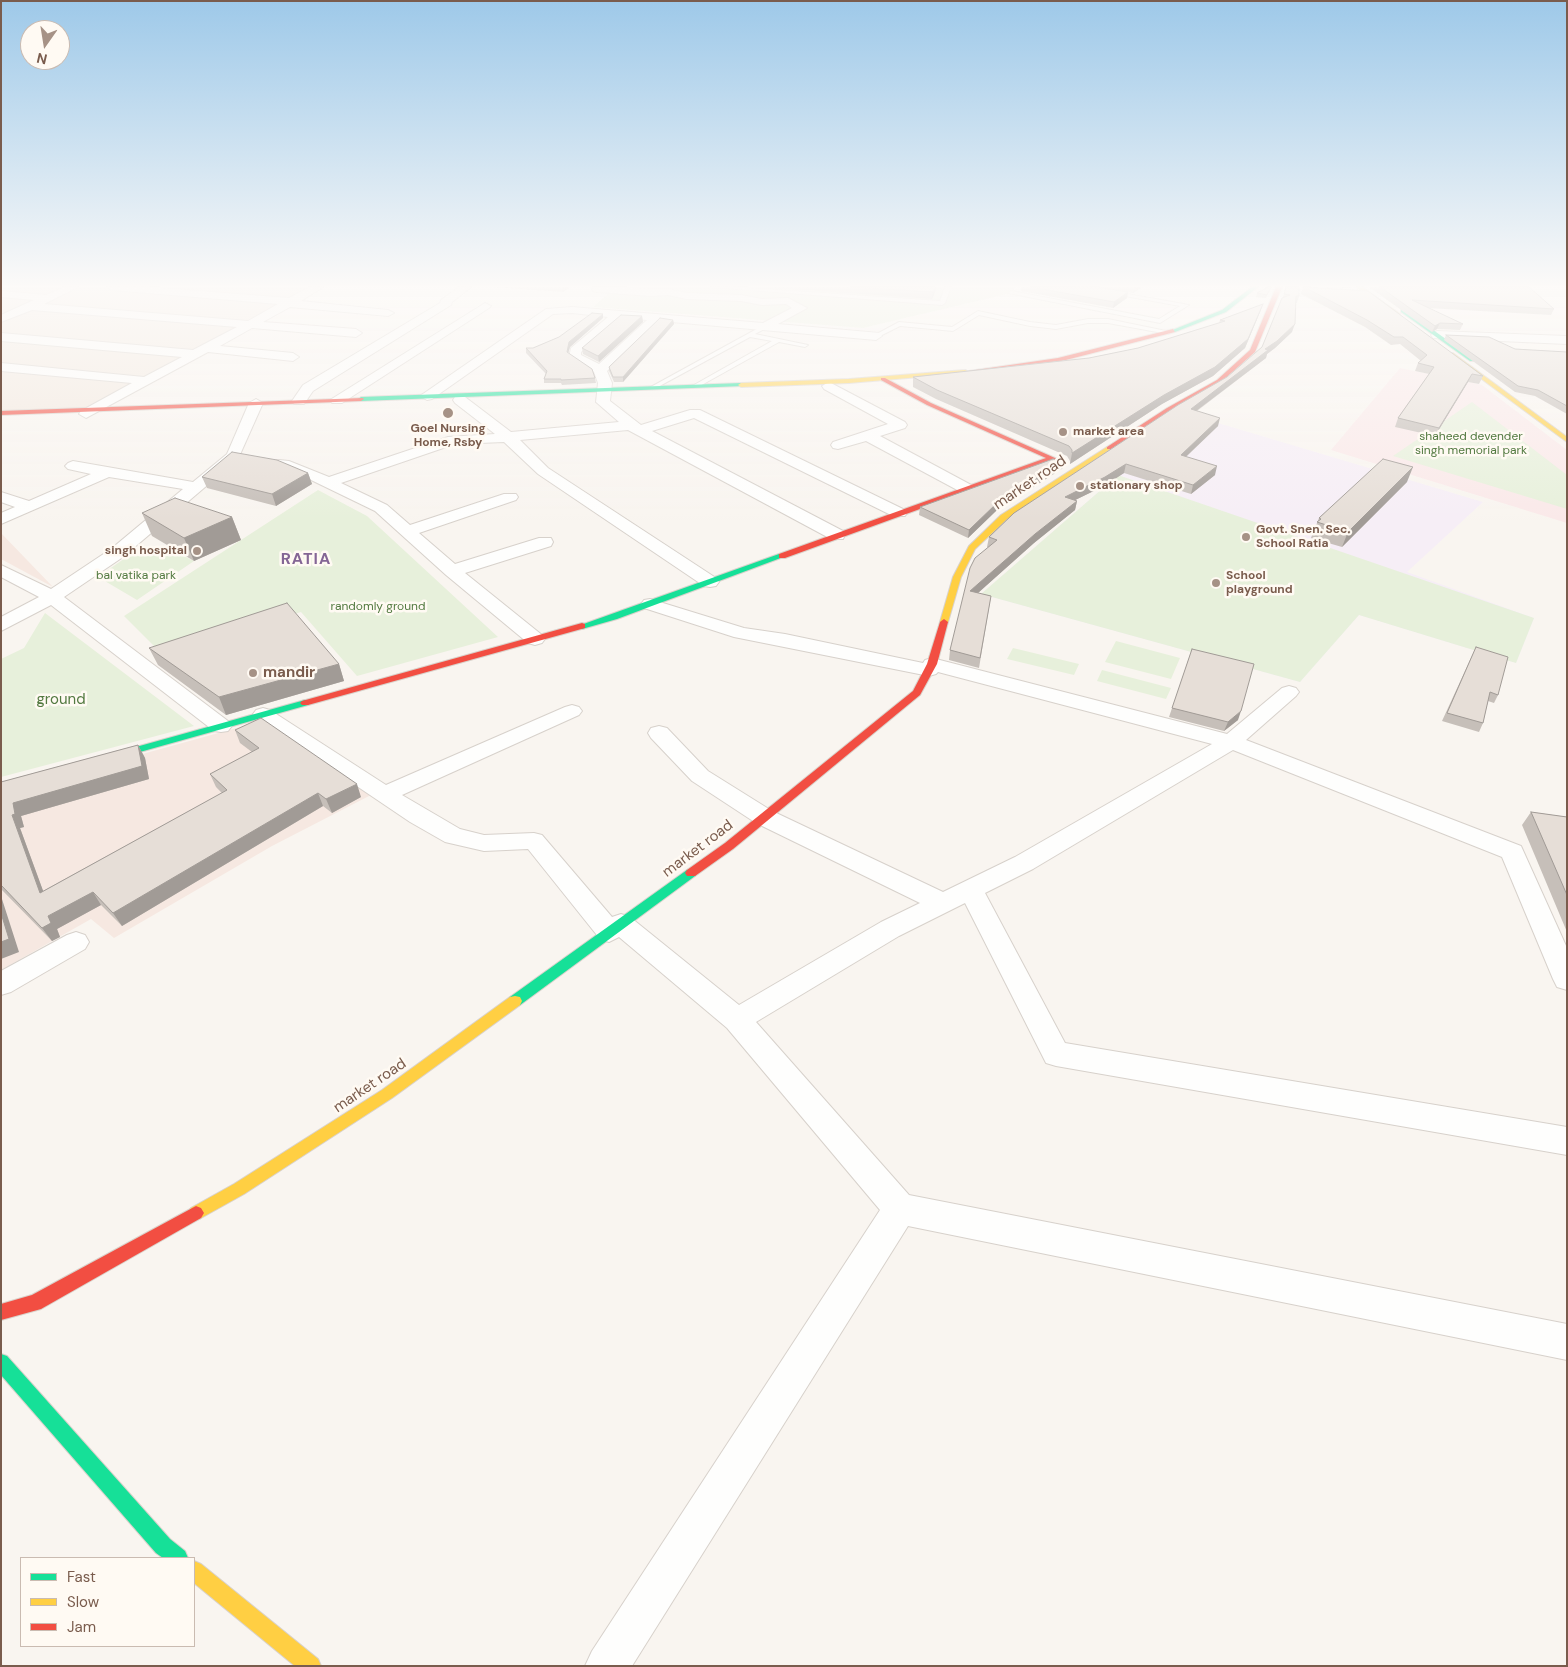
<!DOCTYPE html>
<html>
<head>
<meta charset="utf-8">
<style>
  body { margin:0 }
  #map { position:relative; width:1568px; height:1667px; overflow:hidden; background:#f9f5f0; font-family:"DM Sans",sans-serif }
  canvas { display:block }
  .frame { position:absolute; inset:0; border:2px solid #7a5c4d; pointer-events:none }
  .legend { position:absolute; left:20px; top:1557px; width:175px; height:90px; box-sizing:border-box; background:#fffaf3; border:1px solid #cabbb1; margin:0; padding:6px 9px; list-style:none; font-size:15px; color:#7a5c4d }
  .legend li { display:flex; align-items:center; gap:10px; height:25px }
  .legend b { width:25px; border:1px solid #cabbb1 }
  .north { position:absolute; left:20px; top:20px; width:50px; height:50px; box-sizing:border-box; background:#fffaf3; border:1px solid #cabbb1; border-radius:50%; rotate:193deg; font-size:14px; font-weight:700; line-height:20px; text-align:center; color:#7a5c4d }
  .north::after { content:''; display:block; margin:auto; width:18px; height:22px; background:#a69286; clip-path:polygon(50% 0,100% 100%,50% 72%,0 100%) }
</style>
</head>
<body>
<div id="map">
<canvas width="1568" height="1667"></canvas>
<div class="frame"></div>
<ul class="legend">
<li><b style="height:6px;background:#16e098"></b>Fast</li>
<li><b style="height:6px;background:#ffcf43"></b>Slow</li>
<li><b style="height:6px;background:#f24e42"></b>Jam</li>
</ul>
<div class="north">N</div>
</div>
<script>
const ctx = document.querySelector('canvas').getContext('2d');
ctx.lineJoin = 'round';
function paint(path, color) {
  ctx.fillStyle = color;
  ctx.fill(path, 'evenodd');
}
function toPath(rows) {
  const path = new Path2D();
  for (const r of rows) {
    path.moveTo(r[0], r[1]);
    for (let i = 2; i < r.length; i += 2) path.lineTo(r[i], r[i + 1]);
  }
  return path;
}
function stroke(path, color, width, dash) {
  ctx.strokeStyle = color;
  ctx.lineWidth = width;
  ctx.lineCap = dash ? 'butt' : 'round';
  ctx.setLineDash(dash || []);
  ctx.stroke(path);
}
function drawText(font, color, halo, rows, align = 'center') {
  ctx.font = font + ' "DM Sans",sans-serif';
  ctx.lineWidth = 5;
  ctx.setLineDash([]);
  ctx.textBaseline = 'middle';
  ctx.strokeStyle = halo;
  ctx.fillStyle = color;
  for (const [text, x, y, turn = 0] of rows) {
    ctx.save();
    ctx.translate(x, y);
    ctx.rotate((+turn || 0) * Math.PI / 180);
    ctx.textAlign = isNaN(turn) ? turn : align;
    if (halo) ctx.strokeText(text, 0, 0);
    ctx.fillText(text, 0, 0);
    ctx.restore();
  }
}
paint(toPath([
  [1,287,318,287,95,409,1,412]
]), '#f2e8de');
paint(toPath([
  [1,533,53,587,1,559],
  [262,721,371,795,272,846,114,938,91,919,1,970,1,793]
]), '#f6e8e1');
paint(toPath([
  [1188,414,1483,502,1407,572,1534,618,1516,663,1359,615,1300,682,981,594]
]), '#f6eef6');
paint(toPath([
  [1400,368,1482,385,1567,450,1567,523,1331,450]
]), '#fae9e9');
paint(toPath([
  [616,287,1016,287,1011,293,863,328,593,307],
  [1472,402,1567,475,1567,509,1393,456],
  [1118,475,1534,618,1516,663,1359,615,1300,682,981,594],
  [318,490,367,516,498,637,357,676,301,612,162,654,124,616],
  [172,550,194,561,137,600,98,577,128,556],
  [45,613,194,726,1,777,1,659,24,648],
  [1116,641,1180,658,1171,679,1105,662],
  [1013,648,1079,664,1074,675,1007,659],
  [1102,670,1171,688,1166,699,1097,681]
]), '#e7f0db');
const lane = toPath([
  [711,287,734,287,940,301,945,287,951,287,945,303,942,305,711,287],
  [1076,287,1088,287,1189,305,1160,323,1008,293,1011,291,1159,319,1180,306,1076,287],
  [978,311,1030,322,1056,325,1088,319,1108,319,1171,332,1168,334,1108,323,1088,323,1056,329,1030,326,979,315,953,331,900,326,878,337,873,336,899,322,952,327,978,311],
  [764,325,766,328,755,334,808,345,805,347,779,342,698,387,694,387,694,385,772,341,750,337,654,389,649,388,764,325]
]);
const street = toPath([
  [65,287,78,287,44,304,248,321,278,304,112,290,107,287,148,287,289,298,310,287,323,287,301,301,388,310,394,313,388,316,290,307,263,322,356,329,362,333,356,337,252,328,220,346,293,353,299,357,293,361,208,352,86,418,79,414,81,411,132,383,1,371,1,363,144,377,182,357,1,341,1,333,193,350,237,327,32,310,1,322,1,315,34,300,1,297,1,291,46,295,65,287],
  [459,287,471,287,452,302,451,305,313,391,304,404,294,404,292,401,303,385,440,303,441,300,459,287],
  [593,287,668,289,687,293,741,295,762,299,788,298,807,308,778,324,880,333,882,336,876,340,660,321,607,371,612,383,610,401,641,425,690,410,700,410,905,510,907,513,905,516,893,516,694,418,652,431,843,531,845,535,843,539,831,539,628,430,520,440,548,468,716,578,719,582,716,586,710,587,704,586,538,474,504,442,455,444,341,483,387,505,410,525,504,494,516,494,518,497,516,500,419,533,455,564,539,538,551,538,553,542,551,546,465,573,542,635,545,639,542,643,535,645,528,643,446,575,375,511,307,478,274,467,272,464,274,461,279,460,289,461,329,477,448,437,495,434,455,403,453,400,455,397,460,396,465,397,511,432,619,422,596,402,598,383,594,372,569,357,571,348,608,317,572,313,553,314,432,399,427,400,420,396,546,309,572,307,763,323,792,308,786,304,762,305,741,301,687,299,668,295,651,296,597,292,593,291,592,289,593,287],
  [621,318,647,320,599,364,581,355,581,352,621,318],
  [485,303,491,306,489,308,342,403,332,403,330,400,485,303],
  [1437,331,1567,336,1567,344,1433,338,1431,335,1437,331],
  [829,382,905,422,907,425,905,428,880,436,973,486,975,489,973,492,961,492,866,441,838,449,833,448,831,445,833,442,888,424,824,389,822,386,829,382],
  [256,399,263,403,238,459,123,557,64,597,228,721,232,726,228,731,221,732,214,731,51,605,1,631,1,617,39,597,1,577,1,565,51,589,111,549,183,489,109,477,1,524,1,513,15,507,1,502,1,492,29,501,91,474,68,469,65,466,68,463,73,461,193,482,227,454,249,403,256,399],
  [650,599,744,628,785,634,923,663,925,660,932,658,1227,734,1282,688,1289,686,1296,688,1299,692,1296,696,1246,740,1521,846,1567,948,1567,990,1557,987,1553,979,1502,857,1233,750,1033,869,985,893,1065,1043,1567,1127,1567,1155,1056,1066,1046,1063,965,903,899,936,756,1022,909,1195,1567,1324,1567,1360,908,1226,632,1666,585,1666,592,1651,880,1210,727,1028,619,937,609,942,600,939,528,849,484,851,445,842,410,822,256,718,253,714,256,710,263,708,270,710,386,785,565,707,572,705,579,707,582,711,579,715,402,795,460,829,484,835,534,833,542,835,612,917,621,914,630,917,739,1005,881,922,920,903,756,823,692,781,651,738,648,733,651,728,659,726,667,728,708,771,772,811,943,892,1015,857,1212,744,938,672,936,674,929,676,734,637,644,608,641,604,644,600,650,599],
  [76,932,85,935,89,942,85,949,11,992,1,995,1,971,67,935,76,932]
]);
const fast = toPath([
  [1252,287,1258,287,1226,312,1175,332,1170,331,1222,310,1252,287],
  [1401,310,1405,310,1474,359,1474,361,1470,361,1401,312,1401,310],
  [741,383,744,385,743,386,361,401,358,399,361,397,741,383],
  [779,554,786,556,617,619,582,629,578,626,779,554],
  [305,700,308,701,310,703,308,705,104,762,99,759,100,757,305,700],
  [691,869,695,870,697,873,695,876,520,1005,515,1006,510,1005,508,1001,510,997,687,870,691,869],
  [1,1354,7,1356,170,1539,185,1551,188,1558,163,1558,156,1553,1,1375,1,1354]
]);
const slow = toPath([
  [1357,287,1362,287,1400,314,1395,315,1357,287],
  [1449,353,1453,353,1567,437,1567,442,1449,355,1449,353],
  [965,370,967,371,967,373,849,383,741,387,738,385,741,383,849,379,965,370],
  [1107,447,1112,448,1007,519,975,549,961,577,948,622,944,625,941,624,940,622,953,577,969,546,1001,515,1107,447],
  [515,996,520,997,522,1001,520,1005,392,1098,244,1194,201,1218,196,1220,191,1218,188,1213,191,1208,234,1184,382,1090,510,997,515,996],
  [194,1561,201,1564,318,1659,321,1666,295,1666,194,1583,194,1561]
]);
const jam = toPath([
  [1276,287,1282,287,1255,352,1221,382,1171,410,1111,449,1107,449,1107,447,1167,408,1217,380,1250,350,1276,287],
  [1173,329,1175,332,1058,362,965,374,962,372,1058,358,1173,329],
  [881,378,885,378,931,403,1064,462,1060,464,1052,461,785,558,779,558,779,554,1046,458,927,405,881,380,881,378],
  [363,398,364,399,361,401,1,415,1,411,363,398],
  [944,619,948,622,937,664,920,695,733,849,695,876,687,876,685,873,687,870,725,843,913,691,927,664,940,622,944,619],
  [582,623,585,624,585,628,308,705,302,705,300,703,302,701,582,623],
  [196,1206,201,1208,204,1213,201,1218,41,1309,1,1320,1,1304,32,1295,196,1206]
]);
stroke(lane, '#d7d1cb', 2);
stroke(street, '#d7d1cb', 2);
stroke(fast, '#d9d2cb', 2);
stroke(slow, '#d9d2cb', 2);
stroke(jam, '#d9d2cb', 2);
paint(lane, '#fefefd');
paint(street, '#fefefd');
paint(fast, '#16e098');
paint(slow, '#ffcf43');
paint(jam, '#f24e42');
paint(toPath([
  [496,287,570,287,563,292],
  [760,287,937,287,932,299],
  [1021,287,1142,287,1133,293,1128,292,1127,298,1113,308,1021,291],
  [1271,287,1266,298,1256,297,1257,293],
  [1303,287,1308,287,1483,376,1479,384,1468,382,1435,436,1395,427,1398,418,1429,374,1415,371,1418,363,1421,361,1400,344,1391,345,1365,327,1301,294],
  [1322,287,1352,287,1351,288],
  [1369,287,1529,287,1554,309,1551,315,1428,308,1463,324,1460,330,1437,329,1432,332],
  [1284,294,1299,296,1297,303,1296,303,1292,332,1275,348,1267,354,1266,358,1197,411,1218,426,1186,457,1215,475,1191,494,1124,473,1104,486,1075,500,1077,501,1075,510,1034,543,978,593,991,596,979,668,949,660,950,650,988,547,987,547,989,537,1227,377,1262,347],
  [1263,304,1260,312,1245,348,1213,376,1162,404,1070,464,1070,461,1067,456,936,399,913,387,913,377,1089,358,1138,348,1219,323,1220,320],
  [642,316,643,322,599,362,583,354,582,348],
  [603,318,570,347,568,353,595,378,596,383,562,385,561,383,544,383,544,379,546,374,526,353,526,348,533,348],
  [673,320,674,324,623,382,614,382,609,371,609,367],
  [1446,335,1515,349,1567,352,1567,414,1535,396,1515,392,1444,340],
  [1063,468,996,511,968,538,919,515,920,507],
  [308,473,312,484,276,506,207,488,202,477],
  [1407,482,1342,547,1311,538,1319,518],
  [142,513,232,517,241,540,194,561,152,536],
  [1476,647,1498,695,1494,703,1488,701,1483,723,1479,732,1442,721],
  [149,648,339,664,344,681,226,715,158,665],
  [1192,649,1238,720,1224,731,1169,717],
  [235,730,361,797,332,813,323,806,122,926,101,905,57,929,60,937,52,941,1,889,1,782,138,745,145,758,149,779,21,816,24,827,20,828,43,891,222,793,216,787,210,774,252,752,240,743],
  [1531,812,1567,817,1567,932,1522,825]
]), '#c6bfb9');
paint(toPath([
  [562,287,570,287,563,292],
  [935,287,937,287,932,299,933,292],
  [1134,287,1142,287,1133,293],
  [1128,292,1127,298,1113,308,1114,302],
  [1263,304,1260,312,1245,348,1213,376,1162,404,1070,464,1072,453],
  [603,314,603,318,570,347,567,357,567,352,569,342],
  [642,316,643,322,599,362,598,356],
  [673,320,674,324,623,382,623,377],
  [1440,323,1437,329,1432,332,1435,326],
  [1295,324,1292,332,1275,348,1267,354,1266,358,1188,417,1191,409],
  [1472,374,1468,382,1435,436,1439,428],
  [1220,418,1218,426,1178,464,1181,455],
  [1064,461,1063,468,996,511,968,538,969,530,997,503],
  [1126,464,1124,473,1104,486,1063,506,1065,497],
  [1217,466,1215,475,1191,494,1193,485],
  [1413,467,1407,482,1342,547,1348,532],
  [308,473,312,484,276,506,272,494],
  [1077,501,1075,510,1034,543,969,601,970,591,1035,534],
  [232,517,241,540,194,561,184,538],
  [339,664,344,681,226,715,219,697],
  [1241,711,1238,720,1224,731,1228,722],
  [138,745,145,758,149,779,21,816,24,827,20,828,49,907,40,893,12,815,13,803],
  [357,784,361,797,332,813,326,799],
  [318,793,323,806,122,926,113,913],
  [93,892,101,905,57,929,60,937,52,941,42,928,48,916],
  [1,896,19,952,1,959]
]), '#a19b96');
const building = toPath([
  [851,287,935,287,933,292,851,287],
  [1031,287,1098,287,1128,292,1114,302,1031,287],
  [1268,287,1271,287,1267,295,1257,293,1268,287],
  [1286,287,1299,287,1299,296,1296,296,1295,324,1277,341,1265,349,1268,350,1191,409,1220,418,1181,455,1217,466,1193,485,1126,464,1105,477,1065,497,1077,501,1035,534,970,591,991,596,980,658,950,650,970,568,975,558,997,540,989,537,1014,513,1178,405,1227,377,1262,347,1282,298,1290,295,1284,294,1286,287],
  [1304,287,1368,291,1483,376,1472,374,1439,428,1398,418,1434,367,1418,363,1427,355,1403,337,1394,337,1367,320,1304,287],
  [1380,287,1529,287,1554,309,1412,300,1463,324,1440,323,1435,326,1380,287],
  [1263,304,1248,339,1215,367,1164,395,1072,453,1072,450,1069,446,937,390,913,377,1089,358,1138,348,1225,321,1220,320,1263,304],
  [592,313,603,314,569,342,567,352,592,369,595,378,561,380,561,379,544,379,547,371,526,348,533,348,559,337,592,313],
  [621,315,642,316,598,356,582,348,621,315],
  [660,318,673,320,623,377,613,377,609,367,660,318],
  [1446,335,1489,337,1515,349,1567,352,1567,406,1538,390,1518,386,1446,335],
  [232,452,277,460,308,473,272,494,202,477,232,452],
  [1053,459,1064,461,997,503,969,530,920,507,1053,459],
  [1383,459,1413,467,1348,532,1317,522,1321,519,1319,518,1383,459],
  [175,498,232,517,184,538,142,513,175,498],
  [287,603,339,664,219,697,149,648,287,603],
  [1476,647,1508,657,1498,695,1490,692,1483,723,1447,713,1476,647],
  [1192,649,1254,664,1241,711,1228,722,1172,708,1192,649],
  [261,718,357,784,326,799,318,793,113,913,93,892,48,916,51,923,42,928,1,885,1,782,138,745,142,766,13,803,15,814,12,815,40,893,227,790,210,774,259,748,235,730,261,718],
  [1531,812,1567,817,1567,895,1531,812],
  [1,913,9,939,1,942,1,913]
]);
paint(building, '#e6ded7');
stroke(building, '#a19b96', 1);
const sky = ctx.createLinearGradient(0, 0, 0, 520);
sky.addColorStop(0, '#9ec9e9');
sky.addColorStop(0.55, '#fcfaf8');
sky.addColorStop(1, '#fcfaf800');
ctx.fillStyle = sky;
ctx.fillRect(0, 0, 1568, 520);
for (const [x, y, r, color] of [
  [448,413,6,"#a69286"],
  [1063,432,5,"#a69286"],
  [1080,486,5,"#a69286"],
  [1246,537,5,"#a69286"],
  [197,551,5,"#a69286"],
  [1216,583,5,"#a69286"],
  [253,673,5,"#a69286"]
]) {
  const dot = new Path2D();
  dot.arc(x, y, r, 0, 2 * Math.PI);
  ctx.fillStyle = color;
  ctx.fill(dot);
  stroke(dot, '#fffaf3', 2);
}
drawText('bold 12px', '#7a5c4d', '#fffaf3', [
  ["Goel Nursing",448,429,"center"],
  ["Home, Rsby",448,443,"center"],
  ["market area",1073,432],
  ["stationary shop",1090,486],
  ["Govt. Snen. Sec.",1256,530],
  ["School Ratia",1256,544],
  ["singh hospital",187,551,"right"],
  ["School",1226,576],
  ["playground",1226,590]
], 'left');
drawText('12px', '#537a41', '#fffaf3', [
  ["shaheed devender",1471,437],
  ["singh memorial park",1471,451],
  ["bal vatika park",136,576],
  ["randomly ground",378,607]
]);
drawText('15px', '#7a5c4d', '#fffaf3', [
  ["market road",1030,483,-34],
  ["market road",698,849,-37],
  ["market road",370,1086,-34]
]);
drawText('bold 15px', '#7a5c4d', '#fffaf3', [
  ["mandir",263,673]
], 'left');
drawText('15px', '#537a41', '#fffaf3', [
  ["ground",61,700]
]);
ctx.letterSpacing = '1px';
drawText('bold 16px', '#846695', '#fffaf3', [
  ["RATIA",306,560]
]);
ctx.letterSpacing = '0px';
</script>
</body>
</html>
